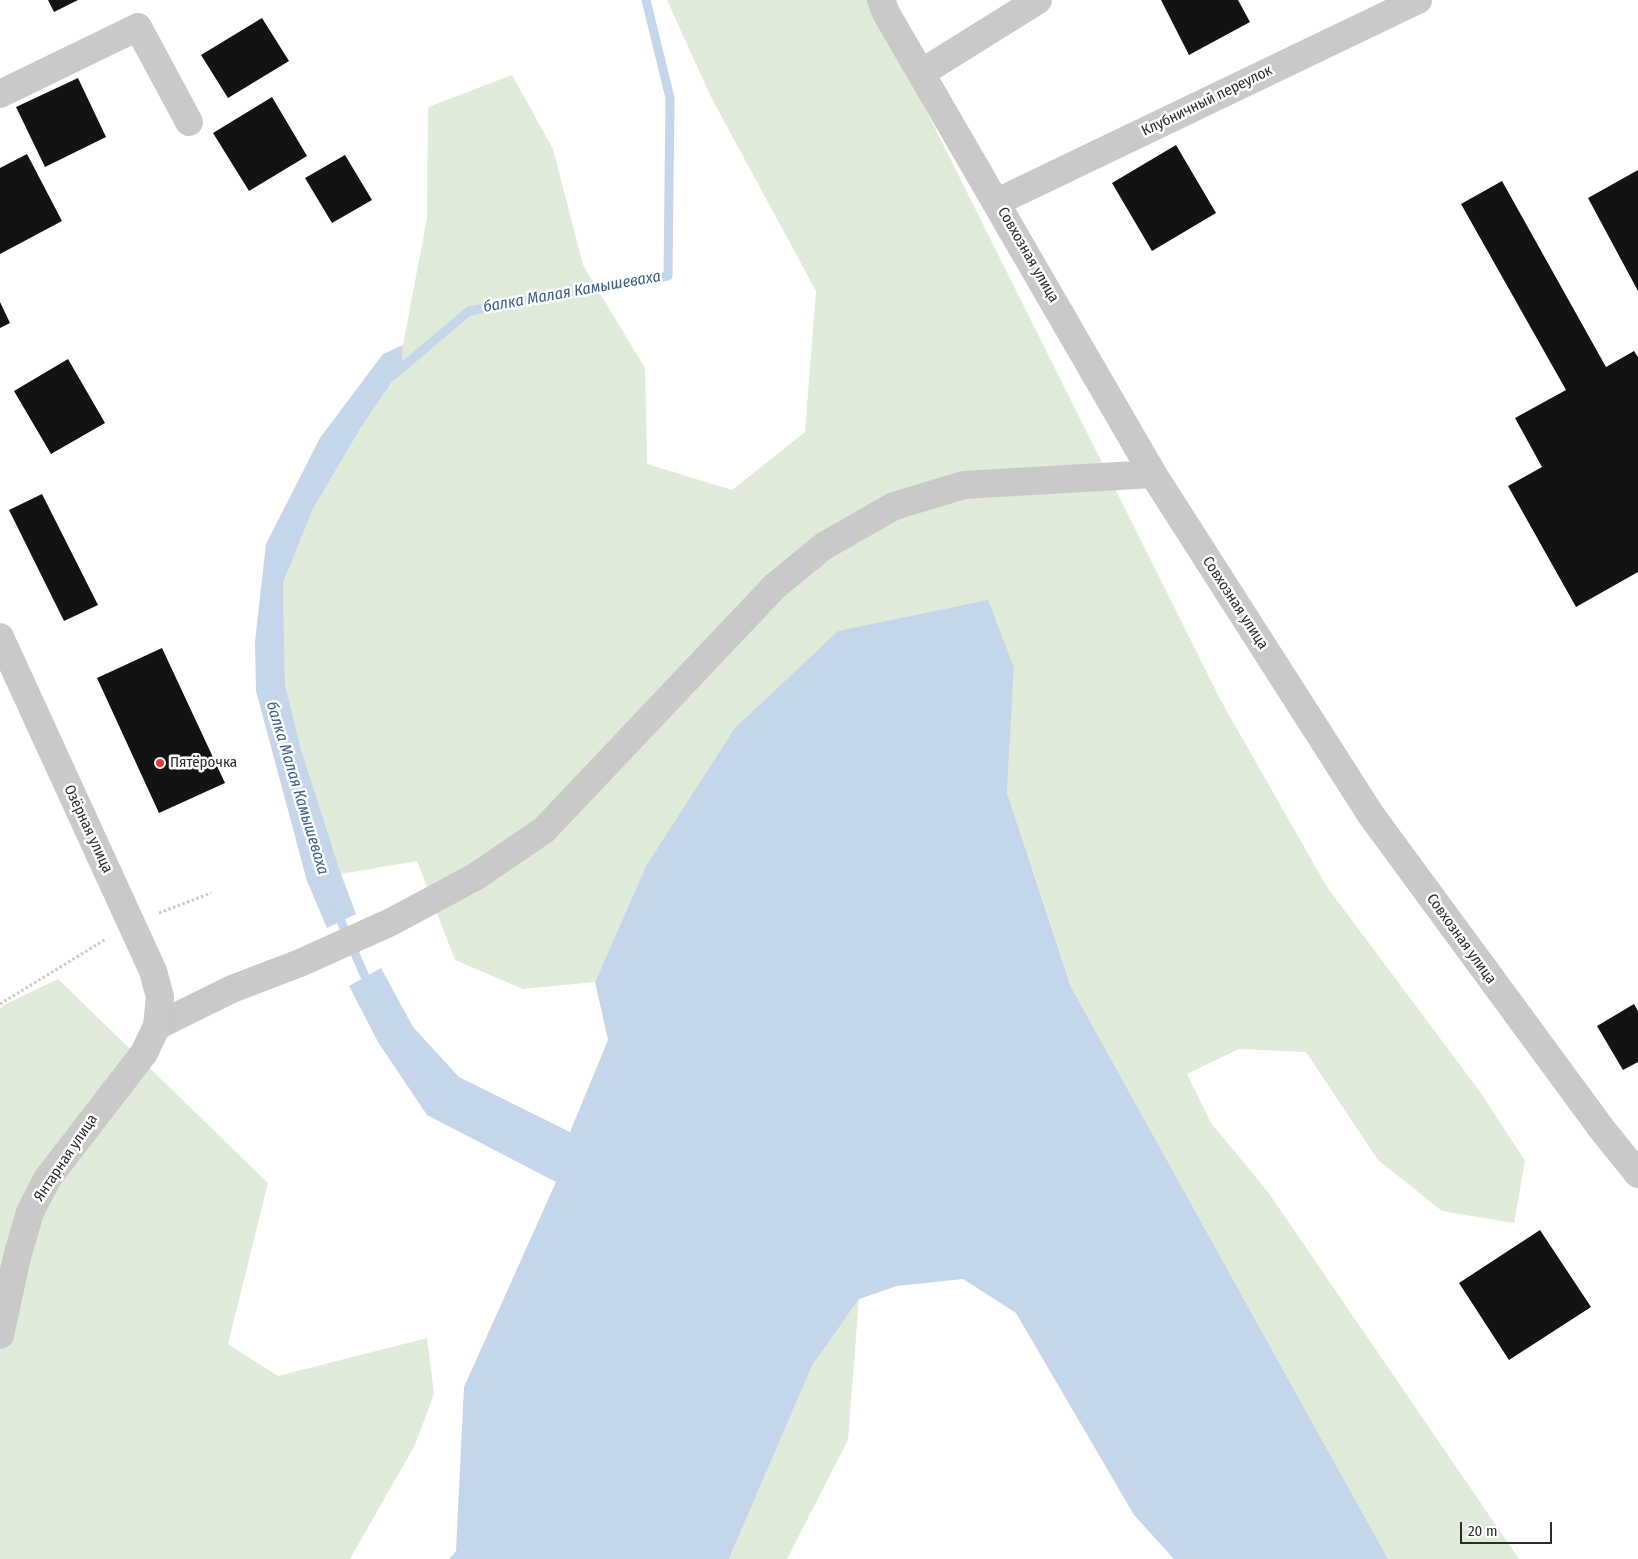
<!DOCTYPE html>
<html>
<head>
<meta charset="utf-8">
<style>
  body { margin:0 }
  #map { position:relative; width:1638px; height:1559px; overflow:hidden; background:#fff; font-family:"Fira Sans Condensed",sans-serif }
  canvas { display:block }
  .scale { position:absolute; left:1460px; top:1522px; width:92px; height:22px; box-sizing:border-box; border:2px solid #2c2c2c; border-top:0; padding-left:6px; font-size:15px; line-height:18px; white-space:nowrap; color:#2c2c2c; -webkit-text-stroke:4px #fff; paint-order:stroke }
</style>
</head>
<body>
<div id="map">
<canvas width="1638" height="1559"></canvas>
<div class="scale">20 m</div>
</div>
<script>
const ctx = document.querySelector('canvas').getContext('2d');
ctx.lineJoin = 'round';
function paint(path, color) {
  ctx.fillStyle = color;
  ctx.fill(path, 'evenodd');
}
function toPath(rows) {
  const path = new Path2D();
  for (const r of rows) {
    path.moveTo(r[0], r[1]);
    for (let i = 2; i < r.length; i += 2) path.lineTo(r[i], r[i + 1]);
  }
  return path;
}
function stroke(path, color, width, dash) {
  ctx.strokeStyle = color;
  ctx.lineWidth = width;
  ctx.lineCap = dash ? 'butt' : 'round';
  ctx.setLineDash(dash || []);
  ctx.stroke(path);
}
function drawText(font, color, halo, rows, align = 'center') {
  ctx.font = font + ' "Fira Sans Condensed",sans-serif';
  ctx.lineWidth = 5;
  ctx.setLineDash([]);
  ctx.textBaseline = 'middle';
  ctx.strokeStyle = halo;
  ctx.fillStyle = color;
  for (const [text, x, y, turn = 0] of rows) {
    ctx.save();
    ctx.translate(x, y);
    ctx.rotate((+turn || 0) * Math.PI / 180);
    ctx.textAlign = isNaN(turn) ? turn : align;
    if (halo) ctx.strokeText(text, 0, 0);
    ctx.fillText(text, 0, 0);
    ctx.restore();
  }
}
paint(toPath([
  [667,0,871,0,1220,699,1327,887,1481,1093,1525,1161,1514,1223,1442,1211,1378,1160,1306,1052,1239,1049,1187,1074,1211,1123,1268,1192,1519,1559,1388,1559,1071,987,1007,793,1014,668,646,866,595,982,523,989,455,960,417,861,341,874,301,749,285,684,283,583,313,509,360,429,402,367,403,345,427,218,428,107,512,75,553,149,583,265,645,368,647,464,732,490,805,432,816,291,711,97],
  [58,979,268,1183,228,1344,278,1376,427,1338,434,1394,415,1445,350,1559,0,1559,0,1009,4,1005],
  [859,1299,848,1440,787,1559,729,1559,812,1366]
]), '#e0ebd9');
paint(toPath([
  [403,345,402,367,360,429,313,509,283,583,285,684,301,749,341,874,356,914,327,928,307,881,256,691,255,641,266,544,320,438,383,354],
  [988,600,1014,668,1007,793,1071,987,1388,1559,1174,1559,1134,1515,1016,1313,963,1279,897,1286,859,1299,812,1366,729,1559,449,1559,456,1551,464,1387,556,1182,427,1115,378,1042,349,986,381,968,413,1027,459,1077,570,1132,608,1040,595,982,646,866,735,728,838,631]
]), '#c5d6eb');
stroke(toPath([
  [392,376,469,311,668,276,670,98,646,0],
  [336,910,370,988]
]), '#c5d6eb', 9);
paint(toPath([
  [48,0,78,0,54,12],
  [1161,0,1238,0,1250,22,1189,55],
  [262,18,289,61,228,98,201,55],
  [78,78,106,137,45,167,16,107],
  [272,97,307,156,249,191,213,133],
  [1176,145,1216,213,1152,251,1112,183],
  [27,154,62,221,0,254,0,168],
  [345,155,372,200,332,223,305,178],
  [1638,170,1638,291,1588,198],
  [1502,181,1606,367,1634,351,1638,357,1638,572,1576,607,1508,486,1542,467,1515,418,1566,390,1461,204],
  [0,302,10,323,0,328],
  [68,359,105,423,51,454,14,391],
  [42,494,98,605,64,621,9,510],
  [162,648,225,783,159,813,97,678],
  [1634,1004,1638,1011,1638,1062,1623,1070,1597,1026],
  [1540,1230,1591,1307,1509,1360,1459,1283]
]), '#131313');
stroke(toPath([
  [159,913,211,893],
  [0,1004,106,939]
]), '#c9c9c9', 3, [2.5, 2.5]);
stroke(toPath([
  [881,0,886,13,1153,474,1371,815,1601,1128,1638,1174],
  [921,73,1038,0],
  [0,94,138,27,189,122],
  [997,202,1418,0],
  [157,1026,232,989,300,963,391,922,475,877,544,830,775,586,824,546,894,506,964,485,1153,474]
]), '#c9c9c9', 28);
stroke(toPath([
  [0,637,153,971,160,997,157,1026,144,1053,47,1179,30,1212,17,1257,0,1335]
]), '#c9c9c9', 28);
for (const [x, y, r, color] of [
  [160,763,5,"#e93a29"]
]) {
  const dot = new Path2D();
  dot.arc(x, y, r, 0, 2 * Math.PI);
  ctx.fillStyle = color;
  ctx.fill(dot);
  stroke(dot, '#fff', 2);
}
drawText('15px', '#2c2c2c', '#fff', [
  ["Клубничный переулок",1207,101,-26],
  ["Совхозная улица",1028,255,60],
  ["Совхозная улица",1235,603,57],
  ["Озёрная улица",88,829,65],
  ["Совхозная улица",1461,939,54],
  ["Янтарная улица",66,1158,-56]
]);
drawText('15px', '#2c2c2c', '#fff', [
  ["Пятёрочка",170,763]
], 'left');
drawText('italic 16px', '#396090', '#fff', [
  ["балка Малая Камышеваха",572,292,-10],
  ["балка Малая Камышеваха",297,788,73]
]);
</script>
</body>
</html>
